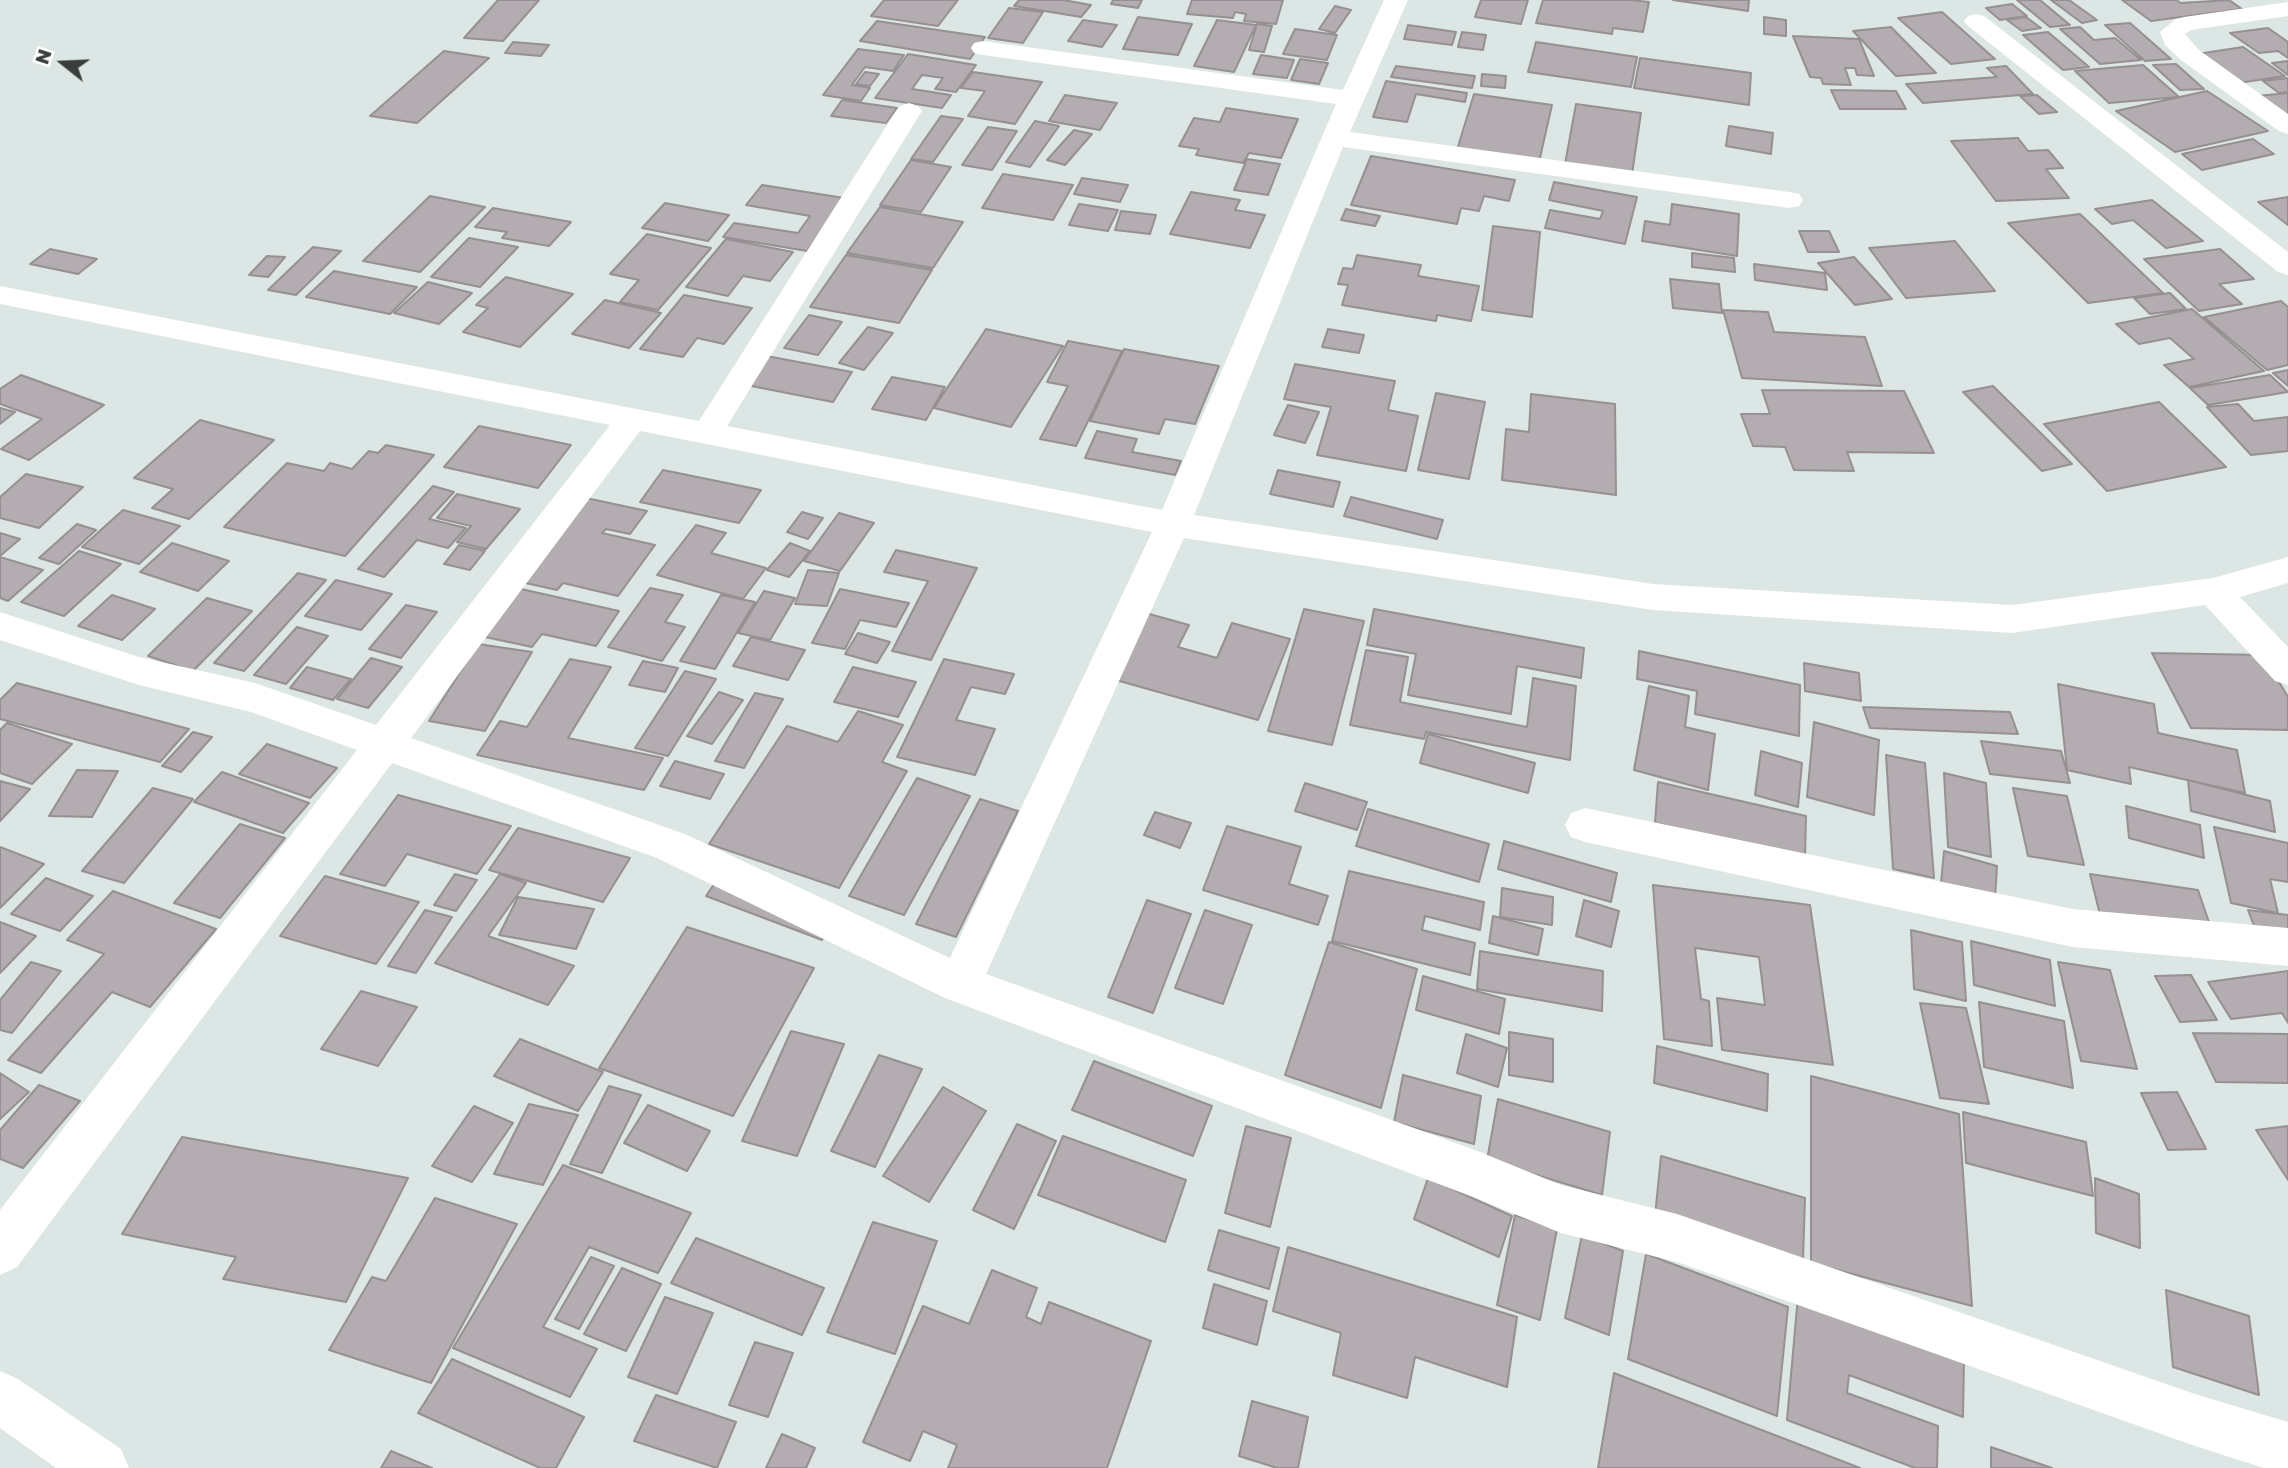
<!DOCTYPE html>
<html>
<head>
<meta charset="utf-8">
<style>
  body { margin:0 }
  #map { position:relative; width:2288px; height:1468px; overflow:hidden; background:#dce6e4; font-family:"Golos Text",sans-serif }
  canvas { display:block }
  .north { position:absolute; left:28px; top:28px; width:70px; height:70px; -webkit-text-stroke:5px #fff; paint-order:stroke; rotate:288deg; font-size:19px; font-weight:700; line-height:28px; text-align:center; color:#393d3c }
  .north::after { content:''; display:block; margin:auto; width:24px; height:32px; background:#393d3c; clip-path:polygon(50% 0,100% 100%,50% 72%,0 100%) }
</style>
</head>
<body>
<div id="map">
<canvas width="2288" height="1468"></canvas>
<div class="north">N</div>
</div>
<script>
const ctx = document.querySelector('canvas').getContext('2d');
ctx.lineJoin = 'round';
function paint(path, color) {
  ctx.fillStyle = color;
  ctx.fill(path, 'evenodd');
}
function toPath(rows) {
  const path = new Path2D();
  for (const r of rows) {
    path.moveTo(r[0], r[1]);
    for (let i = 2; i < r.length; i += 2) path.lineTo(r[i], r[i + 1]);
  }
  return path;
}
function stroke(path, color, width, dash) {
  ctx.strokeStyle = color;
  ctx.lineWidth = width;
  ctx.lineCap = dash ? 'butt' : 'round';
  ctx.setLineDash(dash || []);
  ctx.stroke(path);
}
const building = toPath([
  [498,0,539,0,503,41,464,38,498,0],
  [884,0,958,0,938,26,871,16,884,0],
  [1019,0,1063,0,1091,5,1081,17,1014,6,1019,0],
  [1113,0,1142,0,1138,8,1111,4,1113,0],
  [1192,0,1283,0,1276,24,1244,21,1246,14,1235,12,1233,18,1187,14,1192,0],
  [1481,0,1528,0,1521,24,1475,17,1481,0],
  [1543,0,1632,0,1649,2,1643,32,1613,28,1612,34,1536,23,1543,0],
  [1673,0,1749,0,1748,11,1673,0],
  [2017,0,2040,0,2070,25,2050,27,2017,0],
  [2051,0,2069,0,2097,20,2082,23,2051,0],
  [2122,0,2176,0,2181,3,2229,0,2242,9,2151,21,2122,0],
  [2012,4,2027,16,2000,20,1986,8,2012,4],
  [1335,6,1351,10,1335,33,1319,29,1335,6],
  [1009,8,1043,12,1023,43,988,38,1009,8],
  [1942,12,1995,59,1951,64,1898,18,1942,12],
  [1138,17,1192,24,1178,55,1123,49,1138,17],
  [1764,17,1786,20,1786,36,1764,34,1764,17],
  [2026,17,2041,28,2022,31,2007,20,2026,17],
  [1083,20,1117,25,1102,47,1068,41,1083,20],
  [1217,20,1256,25,1234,72,1194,66,1217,20],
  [877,21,985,37,970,59,860,41,877,21],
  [2130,23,2171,59,2145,61,2105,25,2130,23],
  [1257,24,1272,26,1264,52,1249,50,1257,24],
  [1408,25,1456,32,1452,45,1404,39,1408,25],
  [1891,27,1936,73,1896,76,1853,31,1891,27],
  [2080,27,2094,40,2115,38,2141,60,2100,64,2060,29,2080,27],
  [2268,28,2288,42,2288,58,2278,51,2259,53,2230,33,2268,28],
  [1295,29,1337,35,1327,60,1283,54,1295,29],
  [1462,32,1486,35,1483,50,1458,47,1462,32],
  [2048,32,2089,67,2063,70,2023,35,2048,32],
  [1793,36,1859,39,1874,76,1857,75,1855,68,1845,68,1851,85,1823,84,1821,78,1810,77,1793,36],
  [513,42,549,45,541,56,505,53,513,42],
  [1536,42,1637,57,1631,87,1528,72,1536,42],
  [2243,47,2285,76,2238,83,2197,54,2243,47],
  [858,49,904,55,893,71,865,67,852,85,870,88,861,101,823,95,858,49],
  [444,51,489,58,417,123,370,116,444,51],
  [908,54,976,65,956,92,935,89,943,78,922,75,912,89,951,95,942,108,875,98,908,54],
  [1261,55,1294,60,1287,78,1253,74,1261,55],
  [1640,58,1751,73,1749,105,1634,88,1640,58],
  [1300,59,1328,63,1319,84,1291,80,1300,59],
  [2288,61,2288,75,2272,63,2288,61],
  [2176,64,2204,89,2180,90,2153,65,2176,64],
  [2143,65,2179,97,2109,103,2075,71,2143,65],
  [1396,66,1475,76,1472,88,1391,77,1396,66],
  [2006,66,2033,94,1923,103,1906,84,1997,77,1987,68,2006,66],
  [865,72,879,74,870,86,856,84,865,72],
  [973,72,1042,82,1015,124,968,116,985,91,961,88,973,72],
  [1482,74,1506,76,1505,88,1481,86,1482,74],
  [2288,78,2288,92,2279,93,2263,81,2288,78],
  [1386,81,1467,93,1465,102,1416,94,1407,122,1373,117,1386,81],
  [1831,90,1896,91,1906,109,1840,109,1831,90],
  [2207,91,2268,131,2175,152,2116,111,2207,91],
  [2288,93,2288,120,2257,96,2288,93],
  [1474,94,1552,105,1539,162,1457,150,1474,94],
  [1065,95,1117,103,1100,130,1049,121,1065,95],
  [2037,95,2057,112,2039,114,2020,96,2037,95],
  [842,100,897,108,886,123,831,116,842,100],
  [1576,104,1641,113,1632,174,1565,164,1576,104],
  [1226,108,1298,119,1281,158,1249,153,1243,163,1196,155,1199,149,1179,146,1194,118,1220,122,1226,108],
  [941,116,963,119,933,162,911,159,941,116],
  [1035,121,1059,126,1030,167,1006,162,1035,121],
  [1729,126,1773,133,1771,154,1726,146,1729,126],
  [988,127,1017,131,992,170,962,165,988,127],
  [1074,130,1092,134,1065,165,1047,160,1074,130],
  [2018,138,2028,151,2048,150,2063,168,2046,169,2069,198,1996,201,1951,141,2018,138],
  [2253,139,2274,154,2202,170,2182,154,2253,139],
  [1371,156,1515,180,1509,201,1484,196,1479,211,1461,208,1457,224,1351,205,1371,156],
  [1247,159,1280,164,1268,195,1234,190,1247,159],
  [911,160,951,167,921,212,880,205,911,160],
  [1003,174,1073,185,1053,220,982,208,1003,174],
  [1082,178,1128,185,1120,202,1074,194,1082,178],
  [1554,182,1637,197,1625,244,1545,228,1550,210,1600,219,1603,211,1549,200,1554,182],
  [762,185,844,198,807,251,723,237,734,223,798,233,810,216,746,205,762,185],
  [1191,192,1240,200,1235,210,1265,215,1250,248,1170,234,1191,192],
  [430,196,485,207,420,272,363,261,430,196],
  [2288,197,2288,225,2258,202,2288,197],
  [2152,200,2203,241,2166,248,2133,220,2112,224,2095,209,2152,200],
  [665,203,729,215,708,241,642,228,665,203],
  [1079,204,1118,210,1108,231,1069,225,1079,204],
  [1672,204,1739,214,1737,256,1642,241,1645,221,1670,225,1672,204],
  [880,207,963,222,933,268,847,253,880,207],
  [493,208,571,222,549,246,502,238,507,232,475,227,493,208],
  [1346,209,1380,216,1375,226,1341,220,1346,209],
  [1121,211,1156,215,1150,234,1115,230,1121,211],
  [2080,214,2163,293,2088,303,2008,223,2080,214],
  [1493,226,1540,232,1532,317,1482,310,1493,226],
  [1799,231,1829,231,1839,252,1808,252,1799,231],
  [647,234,711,248,658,310,620,302,639,280,610,274,647,234],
  [469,238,518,247,480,287,431,277,469,238],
  [726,239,793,252,770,281,743,276,728,296,686,287,726,239],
  [1955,241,1995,291,1906,298,1869,248,1955,241],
  [313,247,341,251,296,295,268,290,313,247],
  [50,249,97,259,78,274,30,264,50,249],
  [2220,249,2254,279,2219,284,2242,304,2199,311,2144,259,2220,249],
  [1692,253,1734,258,1735,272,1692,267,1692,253],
  [846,255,932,270,899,323,810,307,846,255],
  [1357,255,1421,265,1418,276,1479,286,1471,321,1437,315,1436,321,1342,305,1348,285,1338,284,1343,268,1353,269,1357,255],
  [267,256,285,257,268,277,249,275,267,256],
  [1854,257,1892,299,1855,305,1818,263,1854,257],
  [1754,264,1825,273,1827,290,1755,280,1754,264],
  [334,271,417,287,390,314,306,297,334,271],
  [506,277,573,294,520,347,463,332,488,308,476,305,506,277],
  [1670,279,1719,284,1722,313,1673,308,1670,279],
  [428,282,472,293,439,324,394,313,428,282],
  [2170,293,2186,309,2150,314,2134,298,2170,293],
  [684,295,752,308,724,344,697,338,683,357,640,349,684,295],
  [605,300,661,313,629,348,572,334,605,300],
  [2281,301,2288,307,2288,365,2267,370,2204,317,2281,301],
  [2192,309,2264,371,2189,387,2164,365,2194,359,2170,338,2139,344,2116,324,2192,309],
  [1723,310,1768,312,1774,332,1865,337,1882,386,1742,378,1723,310],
  [809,315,842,322,818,355,784,348,809,315],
  [868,327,893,333,864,370,839,363,868,327],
  [986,329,1063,346,1011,427,934,408,986,329],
  [1328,329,1364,335,1359,353,1322,347,1328,329],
  [1068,341,1122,351,1076,446,1040,439,1068,386,1047,382,1068,341],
  [1124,349,1219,366,1195,424,1165,419,1159,434,1090,421,1124,349],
  [761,355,852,372,833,402,741,384,761,355],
  [1295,364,1395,381,1388,410,1418,416,1406,471,1317,455,1331,407,1284,399,1295,364],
  [2288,370,2288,386,2273,373,2288,370],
  [21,375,104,405,29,460,1,449,42,419,0,404,0,389,21,375],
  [2270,375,2288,392,2208,405,2190,388,2270,375],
  [892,377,945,387,926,420,872,409,892,377],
  [1993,386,2072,464,2042,471,1963,392,1993,386],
  [1762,390,1904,391,1934,453,1847,452,1854,471,1794,470,1785,447,1753,446,1741,414,1770,414,1762,390],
  [1436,393,1485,402,1469,479,1418,470,1436,393],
  [1531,394,1615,404,1616,495,1502,480,1506,429,1529,432,1531,394],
  [2159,402,2226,467,2107,491,2044,424,2159,402],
  [2238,404,2254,421,2288,417,2288,451,2251,455,2207,407,2238,404],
  [1288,405,1319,412,1305,443,1274,435,1288,405],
  [0,408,15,412,0,424,0,408],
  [200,420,274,440,189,519,152,508,173,489,134,478,200,420],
  [479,426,571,445,538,488,444,467,479,426],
  [1097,431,1137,439,1132,452,1181,461,1175,475,1085,458,1097,431],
  [386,445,434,455,345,556,224,527,287,463,324,471,330,463,352,469,369,451,378,453,386,445],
  [663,470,761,490,739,523,640,502,663,470],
  [1278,470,1340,482,1333,507,1270,494,1278,470],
  [26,474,83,487,39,528,0,518,0,497,26,474],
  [433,486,454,492,429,519,466,528,448,548,417,540,384,577,358,569,433,486],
  [457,494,520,509,486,549,457,542,471,526,437,518,457,494],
  [1351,497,1443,520,1437,539,1344,516,1351,497],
  [586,498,647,511,630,534,606,529,602,533,655,545,618,596,563,583,557,590,521,582,586,498],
  [123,510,180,526,139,564,82,547,123,510],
  [802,512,823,518,808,539,787,532,802,512],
  [839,513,874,523,840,571,804,561,839,513],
  [77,524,96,530,59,564,39,558,77,524],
  [696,525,726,533,711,553,766,568,743,599,657,575,696,525],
  [0,533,20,539,0,556,0,533],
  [172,543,229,561,198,591,140,572,172,543],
  [790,543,810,551,789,577,767,570,790,543],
  [459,545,485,551,470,570,444,564,459,545],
  [896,550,977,568,931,660,892,651,928,581,884,572,896,550],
  [79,551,121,564,64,616,21,602,79,551],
  [0,557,43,570,8,601,0,598,0,557],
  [808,570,839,573,827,606,795,604,808,570],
  [298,573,326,580,244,671,214,663,298,573],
  [336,580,392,594,361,630,305,616,336,580],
  [650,588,683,595,665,622,685,627,662,661,608,647,650,588],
  [521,589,619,611,596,646,542,634,532,647,485,637,521,589],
  [840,589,909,603,896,627,860,620,845,649,812,643,840,589],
  [764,591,795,598,770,640,738,633,764,591],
  [112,595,155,609,122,640,78,626,112,595],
  [721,595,755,602,715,669,680,661,721,595],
  [207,598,252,611,193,671,148,656,207,598],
  [406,605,437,612,401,658,369,649,406,605],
  [1131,609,1189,625,1178,647,1217,658,1232,623,1290,639,1258,720,1098,675,1131,609],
  [1304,609,1364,621,1332,745,1268,731,1304,609],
  [1374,609,1584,648,1581,678,1517,666,1511,714,1408,695,1416,654,1367,645,1374,609],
  [297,627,328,636,286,684,254,675,297,627],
  [858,633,890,642,877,663,845,654,858,633],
  [751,637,805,650,788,680,733,666,751,637],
  [478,644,532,652,485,731,429,721,478,644],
  [1366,650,1408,657,1400,702,1527,727,1533,678,1576,686,1570,760,1426,732,1424,739,1350,725,1366,650],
  [1639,651,1800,685,1799,736,1695,714,1697,691,1637,679,1639,651],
  [2152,653,2263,655,2288,697,2288,730,2191,728,2152,653],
  [371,658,402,667,368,708,337,699,371,658],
  [570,659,611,667,568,738,663,758,644,790,477,755,500,721,527,727,570,659],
  [944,659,1014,674,1005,694,971,687,956,720,995,729,975,775,897,757,944,659],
  [643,661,678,668,665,692,629,685,643,661],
  [1804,663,1859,673,1861,701,1805,691,1804,663],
  [307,667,351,679,333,700,290,688,307,667],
  [853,667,916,682,898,717,834,702,853,667],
  [685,671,716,679,668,756,635,748,685,671],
  [17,683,189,729,160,762,0,719,0,700,17,683],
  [2058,684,2154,704,2158,733,2237,750,2245,793,2129,767,2131,784,2067,770,2058,684],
  [1649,686,1689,696,1685,727,1715,734,1708,790,1634,770,1649,686],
  [719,692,743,700,712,744,687,736,719,692],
  [755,693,783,699,744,768,715,761,755,693],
  [1863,707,2010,712,2018,734,1870,728,1863,707],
  [858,711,903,725,882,762,907,771,839,888,709,844,787,726,838,742,858,711],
  [1814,722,1879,740,1874,815,1807,797,1814,722],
  [7,723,72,744,32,784,0,773,0,730,7,723],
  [193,732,212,737,181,772,162,766,193,732],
  [1428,734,1535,763,1528,793,1420,763,1428,734],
  [1981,741,2061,751,2070,783,1990,774,1981,741],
  [267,744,337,768,310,798,239,774,267,744],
  [1761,751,1802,763,1798,807,1755,795,1761,751],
  [1886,755,1925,763,1934,878,1893,869,1886,755],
  [675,761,724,774,710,799,660,786,675,761],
  [77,770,118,771,92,817,49,816,77,770],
  [222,772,309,803,283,833,194,802,222,772],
  [1944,773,1986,783,1991,857,1948,847,1944,773],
  [917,778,970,796,904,915,849,896,917,778],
  [2188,780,2270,801,2275,832,2191,811,2188,780],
  [0,781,30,789,0,821,0,781],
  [1658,782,1806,816,1805,858,1655,823,1658,782],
  [1305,783,1367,802,1357,830,1295,811,1305,783],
  [153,788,193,799,124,883,82,871,153,788],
  [2013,788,2067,796,2084,865,2028,856,2013,788],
  [398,795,511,826,477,874,407,854,385,886,340,874,398,795],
  [980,799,1018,811,956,937,916,924,980,799],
  [2126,806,2200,825,2204,858,2129,838,2126,806],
  [1368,809,1489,844,1479,882,1356,846,1368,809],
  [1155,812,1191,823,1180,848,1144,835,1155,812],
  [240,824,285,838,220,918,174,903,240,824],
  [1227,826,1301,847,1289,884,1328,896,1318,925,1203,890,1227,826],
  [2214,827,2288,843,2288,882,2270,879,2278,913,2231,903,2214,827],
  [518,828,630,858,603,902,489,870,518,828],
  [1504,841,1617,873,1611,902,1498,869,1504,841],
  [0,847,44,864,0,908,0,847],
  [1944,851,1997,866,1995,899,1941,883,1944,851],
  [1349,871,1484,902,1480,930,1425,916,1422,930,1475,943,1470,975,1332,941,1349,871],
  [722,872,837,916,822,940,706,896,722,872],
  [455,874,477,880,456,911,434,905,455,874],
  [500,874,526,883,488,936,574,966,548,1005,435,963,500,874],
  [2090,874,2198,890,2212,931,2100,915,2090,874],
  [325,876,419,902,376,964,280,936,325,876],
  [46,878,93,896,60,931,11,914,46,878],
  [1653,885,1810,905,1833,1065,1722,1050,1717,998,1765,1005,1759,957,1695,948,1701,999,1709,1001,1712,1046,1664,1039,1653,885],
  [1502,888,1553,897,1552,925,1500,917,1502,888],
  [113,891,216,929,150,1007,112,992,41,1073,8,1060,104,954,67,940,113,891],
  [518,897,594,909,576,949,499,935,518,897],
  [1147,900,1191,914,1153,1013,1108,997,1147,900],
  [1584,900,1619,911,1611,947,1576,936,1584,900],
  [425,910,452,917,416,973,388,966,425,910],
  [1205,910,1252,925,1223,1004,1175,988,1205,910],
  [2248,910,2288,915,2288,947,2261,944,2248,910],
  [1493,916,1543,929,1538,955,1489,943,1493,916],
  [0,922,36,936,0,973,0,922],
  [687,927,814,968,733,1116,599,1068,687,927],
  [1911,930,1962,942,1966,1001,1914,989,1911,930],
  [1971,941,2050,960,2055,1006,1974,985,1971,941],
  [1329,942,1417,969,1381,1108,1285,1075,1329,942],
  [1480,951,1603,971,1602,1011,1477,989,1480,951],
  [31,962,61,971,12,1033,0,1030,0,1000,31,962],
  [2058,962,2110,970,2137,1069,2081,1061,2058,962],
  [2288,971,2288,1023,2282,1013,2231,1019,2208,982,2288,971],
  [2191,975,2217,1020,2180,1022,2155,976,2191,975],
  [1423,976,1505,999,1499,1034,1416,1010,1423,976],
  [361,991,417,1007,378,1066,321,1049,361,991],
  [1979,1002,2064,1021,2073,1088,1984,1067,1979,1002],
  [1920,1003,1966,1008,1989,1104,1940,1098,1920,1003],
  [791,1031,844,1044,797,1156,742,1141,791,1031],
  [1509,1032,1553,1039,1553,1082,1509,1075,1509,1032],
  [2193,1033,2288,1034,2288,1083,2216,1082,2193,1033],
  [1466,1034,1507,1048,1498,1087,1457,1073,1466,1034],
  [520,1039,603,1072,578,1111,494,1076,520,1039],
  [1657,1046,1768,1074,1767,1111,1654,1083,1657,1046],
  [879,1055,922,1069,875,1167,831,1151,879,1055],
  [1094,1061,1212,1106,1193,1156,1072,1110,1094,1061],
  [0,1073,29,1092,0,1119,0,1073],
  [1403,1075,1481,1096,1474,1144,1394,1122,1403,1075],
  [1811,1076,1959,1114,1972,1306,1811,1263,1811,1076],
  [39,1085,80,1101,23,1168,0,1159,0,1130,39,1085],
  [609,1086,641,1095,602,1173,570,1164,609,1086],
  [943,1087,986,1111,929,1202,883,1176,943,1087],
  [2177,1092,2206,1149,2168,1150,2141,1093,2177,1092],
  [1498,1099,1610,1132,1602,1195,1487,1160,1498,1099],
  [529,1104,578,1115,543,1185,494,1174,529,1104],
  [648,1105,710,1131,687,1171,624,1143,648,1105],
  [474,1106,513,1123,472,1182,432,1166,474,1106],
  [1963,1112,2086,1142,2093,1196,1966,1163,1963,1112],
  [1017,1124,1056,1141,1014,1229,973,1210,1017,1124],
  [1246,1126,1291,1138,1270,1227,1225,1213,1246,1126],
  [2288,1126,2288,1180,2256,1130,2288,1126],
  [1063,1136,1186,1180,1165,1242,1038,1195,1063,1136],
  [182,1137,408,1178,346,1302,223,1279,236,1257,122,1234,182,1137],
  [1661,1156,1805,1198,1803,1260,1655,1216,1661,1156],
  [563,1165,691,1213,658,1273,589,1247,543,1327,597,1349,570,1397,453,1348,563,1165],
  [1428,1178,1512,1216,1499,1257,1414,1219,1428,1178],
  [2095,1178,2139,1194,2140,1248,2096,1233,2095,1178],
  [435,1198,517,1224,431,1383,329,1350,372,1277,386,1281,435,1198],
  [1515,1215,1557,1229,1540,1320,1497,1305,1515,1215],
  [873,1222,937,1241,895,1354,827,1332,873,1222],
  [1219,1230,1279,1248,1269,1289,1208,1270,1219,1230],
  [1582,1235,1623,1251,1609,1335,1565,1318,1582,1235],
  [696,1238,824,1288,802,1335,671,1283,696,1238],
  [1288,1247,1517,1317,1507,1387,1415,1357,1407,1398,1333,1375,1341,1333,1273,1311,1288,1247],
  [1646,1254,1788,1307,1777,1416,1628,1359,1646,1254],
  [591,1257,614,1266,579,1329,555,1319,591,1257],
  [622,1268,661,1284,626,1351,584,1334,622,1268],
  [992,1270,1037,1288,1026,1317,1041,1324,1049,1302,1151,1341,1107,1468,948,1468,957,1445,923,1431,910,1461,863,1442,923,1306,969,1324,992,1270],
  [1214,1284,1267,1301,1257,1345,1203,1328,1214,1284],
  [2166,1290,2249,1316,2259,1395,2173,1367,2166,1290],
  [1798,1296,1964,1356,1963,1417,1849,1375,1847,1393,1938,1426,1937,1468,1915,1468,1787,1420,1798,1296],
  [665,1297,713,1313,677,1394,628,1377,665,1297],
  [755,1342,793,1353,768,1417,729,1405,755,1342],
  [452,1359,584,1417,556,1468,540,1468,418,1413,452,1359],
  [1614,1373,1860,1468,1598,1468,1614,1373],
  [656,1395,736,1422,717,1468,634,1441,656,1395],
  [1252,1401,1308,1417,1298,1468,1277,1468,1239,1456,1252,1401],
  [782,1434,815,1448,806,1468,766,1468,782,1434],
  [1991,1447,2052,1468,1991,1468,1991,1447],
  [391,1451,432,1468,381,1468,391,1451]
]);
paint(building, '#b3acb0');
stroke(building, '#968f93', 2);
paint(toPath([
  [1384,0,1408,0,1350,132,1789,192,1799,194,1803,200,1799,206,1789,208,1343,147,1194,515,1653,584,2012,605,2213,578,2288,557,2288,583,2240,597,2288,647,2288,685,2275,681,2205,605,2012,633,1653,610,1184,538,986,974,1475,1150,1561,1185,1677,1214,2195,1394,2288,1422,2288,1468,2264,1468,2195,1446,1677,1262,1561,1233,1473,1197,945,998,657,858,392,763,17,1267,0,1275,0,1210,357,750,251,712,139,685,0,640,0,612,139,657,255,683,376,725,610,425,0,304,0,286,699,421,896,111,900,106,909,103,918,106,922,111,727,426,1162,510,1336,104,983,55,974,53,971,48,974,43,983,41,1343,90,1384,0],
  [640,431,1152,532,950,958,685,834,411,738,640,431],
  [2288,2,2288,16,2191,30,2185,34,2199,50,2288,114,2288,134,2279,131,2181,60,2165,45,2160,32,2176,19,2184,17,2288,2],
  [1976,14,1984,16,2288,252,2288,275,2278,272,1968,26,1964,21,1968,16,1976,14],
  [1585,808,2073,909,2288,928,2288,966,2073,947,1585,842,1571,837,1565,825,1571,813,1585,808],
  [0,1371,18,1379,121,1449,129,1468,56,1468,0,1428,0,1371]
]), '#fff');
</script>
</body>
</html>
